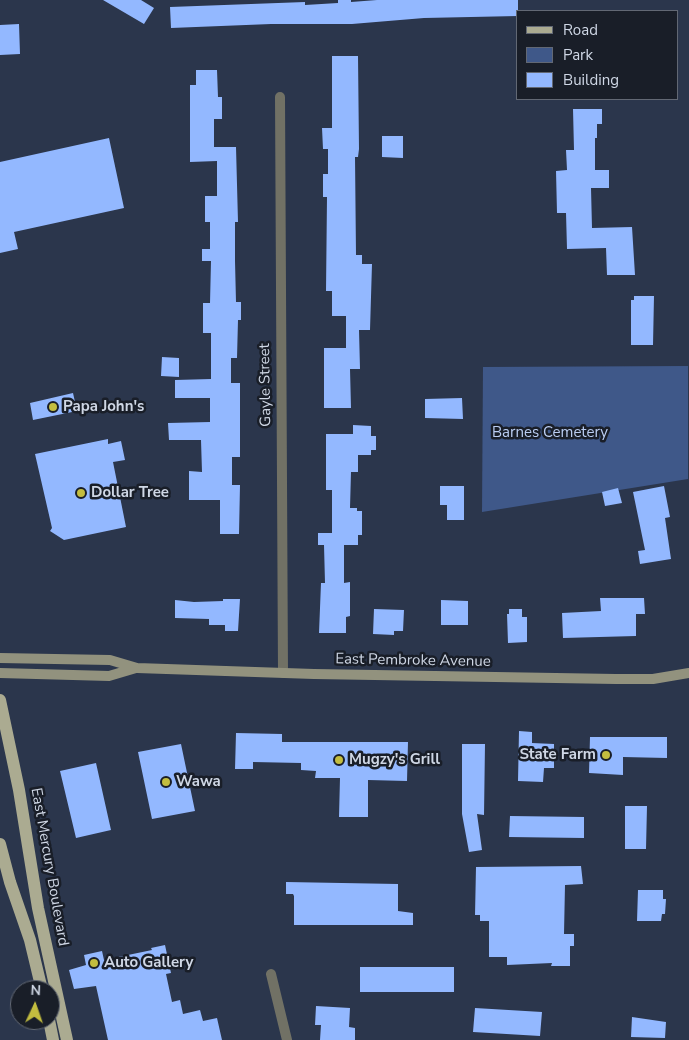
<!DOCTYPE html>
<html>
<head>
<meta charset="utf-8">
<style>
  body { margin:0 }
  #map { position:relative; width:689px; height:1040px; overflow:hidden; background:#2b364c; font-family:"Nunito Sans",sans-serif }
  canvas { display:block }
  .legend { position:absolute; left:516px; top:10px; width:162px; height:90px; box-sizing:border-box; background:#191e28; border:1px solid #626874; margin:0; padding:6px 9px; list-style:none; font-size:15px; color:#cfd7e5 }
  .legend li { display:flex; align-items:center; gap:10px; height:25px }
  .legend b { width:25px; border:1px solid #626874 }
  .north { position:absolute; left:10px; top:980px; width:50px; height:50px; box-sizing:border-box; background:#191e28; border:1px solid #626874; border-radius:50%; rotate:3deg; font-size:14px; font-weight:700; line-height:20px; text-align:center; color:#cfd7e5 }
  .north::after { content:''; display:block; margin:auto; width:18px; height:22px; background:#c3bd3f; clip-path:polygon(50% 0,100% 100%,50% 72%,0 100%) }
</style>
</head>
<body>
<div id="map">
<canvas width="689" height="1040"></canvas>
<ul class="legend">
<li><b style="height:6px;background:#abab91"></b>Road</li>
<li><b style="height:14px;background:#3f5889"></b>Park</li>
<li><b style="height:14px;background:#93b8ff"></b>Building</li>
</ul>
<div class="north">N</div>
</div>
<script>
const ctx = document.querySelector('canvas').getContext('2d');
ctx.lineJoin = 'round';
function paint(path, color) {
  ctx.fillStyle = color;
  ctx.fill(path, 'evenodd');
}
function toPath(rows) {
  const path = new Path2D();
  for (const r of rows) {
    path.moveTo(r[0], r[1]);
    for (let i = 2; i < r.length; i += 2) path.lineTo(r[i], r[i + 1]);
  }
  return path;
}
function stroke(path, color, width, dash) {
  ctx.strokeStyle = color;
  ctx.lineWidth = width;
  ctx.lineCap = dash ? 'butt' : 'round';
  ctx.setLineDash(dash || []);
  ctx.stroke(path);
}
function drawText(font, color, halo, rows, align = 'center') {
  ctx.font = font + ' "Nunito Sans",sans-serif';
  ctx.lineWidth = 5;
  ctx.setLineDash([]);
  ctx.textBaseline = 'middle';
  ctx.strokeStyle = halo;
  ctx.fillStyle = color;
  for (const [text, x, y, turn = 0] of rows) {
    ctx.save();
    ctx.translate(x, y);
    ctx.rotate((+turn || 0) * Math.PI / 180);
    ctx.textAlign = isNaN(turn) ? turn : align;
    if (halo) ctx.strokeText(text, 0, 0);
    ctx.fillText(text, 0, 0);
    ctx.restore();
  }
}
paint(toPath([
  [688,366,688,479,482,512,483,367]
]), '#3f5889');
paint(toPath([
  [103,0,141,0,154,8,144,24],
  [338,0,351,0,351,2,377,0,518,0,518,16,424,18,352,24,271,24,171,28,170,7,305,2,305,5,338,3],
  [19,24,20,54,0,55,0,25],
  [332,56,358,56,359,149,358,157,355,157,356,255,362,255,362,264,372,264,370,330,359,330,360,369,350,369,351,408,324,408,324,348,346,348,346,316,332,316,332,291,326,291,327,197,323,197,323,174,328,174,328,149,323,149,322,128,332,128],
  [196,70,217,70,218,97,222,97,222,119,214,119,214,147,236,147,238,222,235,222,235,261,236,302,241,302,241,320,238,320,237,358,231,358,231,383,240,383,240,457,232,457,232,485,240,485,239,534,220,534,220,500,189,500,189,471,202,472,201,440,169,440,168,423,210,422,210,398,175,398,175,380,211,379,211,333,203,333,203,303,210,303,211,261,202,261,202,249,210,249,210,222,205,222,205,196,217,196,217,161,190,162,190,85,196,85],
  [573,109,602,109,602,124,597,124,597,138,595,138,595,170,609,170,609,188,591,188,592,228,632,227,635,275,607,275,606,248,567,249,566,213,557,213,556,171,567,170,566,150,574,150],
  [382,136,403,136,403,158,382,157],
  [109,138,124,208,14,232,18,249,0,253,0,162],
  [634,296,654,296,653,345,631,345,631,300,634,300],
  [162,357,179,358,179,377,161,376],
  [73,393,77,411,33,420,30,403],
  [462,398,463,419,425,418,425,399],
  [353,425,371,426,371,436,376,436,376,450,371,450,371,455,358,455,358,472,351,472,350,508,357,508,357,511,362,511,362,535,358,535,358,545,344,545,344,583,350,582,350,616,346,617,346,633,319,633,321,583,325,583,324,545,318,545,318,533,332,533,332,490,326,490,326,434,353,434],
  [108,439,108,444,121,441,125,460,113,462,126,527,64,540,50,531,52,528,35,454],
  [440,486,464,486,464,520,447,520,447,505,440,505],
  [664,486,670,517,665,518,671,559,640,564,638,551,645,550,633,492],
  [618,488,622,503,605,506,602,492],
  [600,598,644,598,645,614,636,614,636,636,563,638,562,613,601,611],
  [223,599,240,599,238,631,225,631,225,625,209,625,209,619,175,618,175,600,194,602,223,601],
  [441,600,468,601,468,625,441,625],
  [374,609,404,610,403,631,394,631,394,635,373,634],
  [509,609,522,609,522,617,527,617,527,642,508,643,507,614,509,614],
  [519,731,532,732,532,743,554,744,554,768,544,768,543,782,518,781],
  [236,733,282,734,282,742,408,742,407,781,368,780,368,817,339,817,340,778,315,778,316,771,301,770,301,763,253,762,253,769,235,769],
  [590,737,667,737,667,758,623,757,623,775,589,773],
  [181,744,195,811,152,819,138,752],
  [462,744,485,744,484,815,477,814,482,850,469,852,462,814],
  [96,763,111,830,76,838,60,771],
  [625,806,647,806,646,849,625,849],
  [510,816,584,817,584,838,509,837],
  [581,866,583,884,565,885,564,934,574,934,574,946,570,946,570,966,551,966,552,963,507,965,507,957,489,957,489,921,480,921,480,915,475,915,476,867],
  [286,882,398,884,398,911,413,913,413,925,294,925,294,896,293,894,286,894],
  [638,890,663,890,663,899,666,899,665,914,662,914,661,921,637,921],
  [165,945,171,973,166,974,172,1002,180,1000,183,1014,200,1010,203,1021,217,1018,222,1040,108,1040,96,986,74,989,69,970,86,965,84,955,102,951,104,960,152,950,151,948],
  [360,967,454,967,454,992,360,992],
  [316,1006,350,1008,349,1027,355,1028,355,1040,320,1040,321,1025,315,1025],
  [475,1008,542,1012,540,1036,473,1032],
  [632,1017,666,1022,665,1038,631,1037]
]), '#93b8ff');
stroke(toPath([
  [280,97,283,673],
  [271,974,287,1040]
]), '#717165', 10);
stroke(toPath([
  [0,658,110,660,137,668,314,674,616,679,653,679,689,673],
  [0,673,109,676,136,668]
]), '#92927e', 10);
stroke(toPath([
  [0,700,19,790,38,908,67,1040],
  [0,844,10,882,30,940,42,990],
  [49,1020,53,1040]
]), '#abab91', 12);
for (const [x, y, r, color] of [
  [53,407,5,"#c3bd3f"],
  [81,493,5,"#c3bd3f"],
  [606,755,5,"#c3bd3f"],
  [339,760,5,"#c3bd3f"],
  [166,782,5,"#c3bd3f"],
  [94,963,5,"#c3bd3f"]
]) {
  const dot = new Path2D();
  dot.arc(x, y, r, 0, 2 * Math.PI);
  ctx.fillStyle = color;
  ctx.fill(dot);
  stroke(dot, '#191e28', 2);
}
drawText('15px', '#cfd7e5', '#191e28', [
  ["Gayle Street",266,385,-91],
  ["East Pembroke Avenue",413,661,1],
  ["East Mercury Boulevard",49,867,80]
]);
drawText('bold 15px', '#cfd7e5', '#191e28', [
  ["Papa John's",63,407],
  ["Dollar Tree",91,493],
  ["State Farm",596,755,"right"],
  ["Mugzy's Grill",349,760],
  ["Wawa",176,782],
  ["Auto Gallery",104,963]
], 'left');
drawText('15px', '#bbcef3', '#191e28', [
  ["Barnes Cemetery",550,433]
]);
</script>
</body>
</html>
